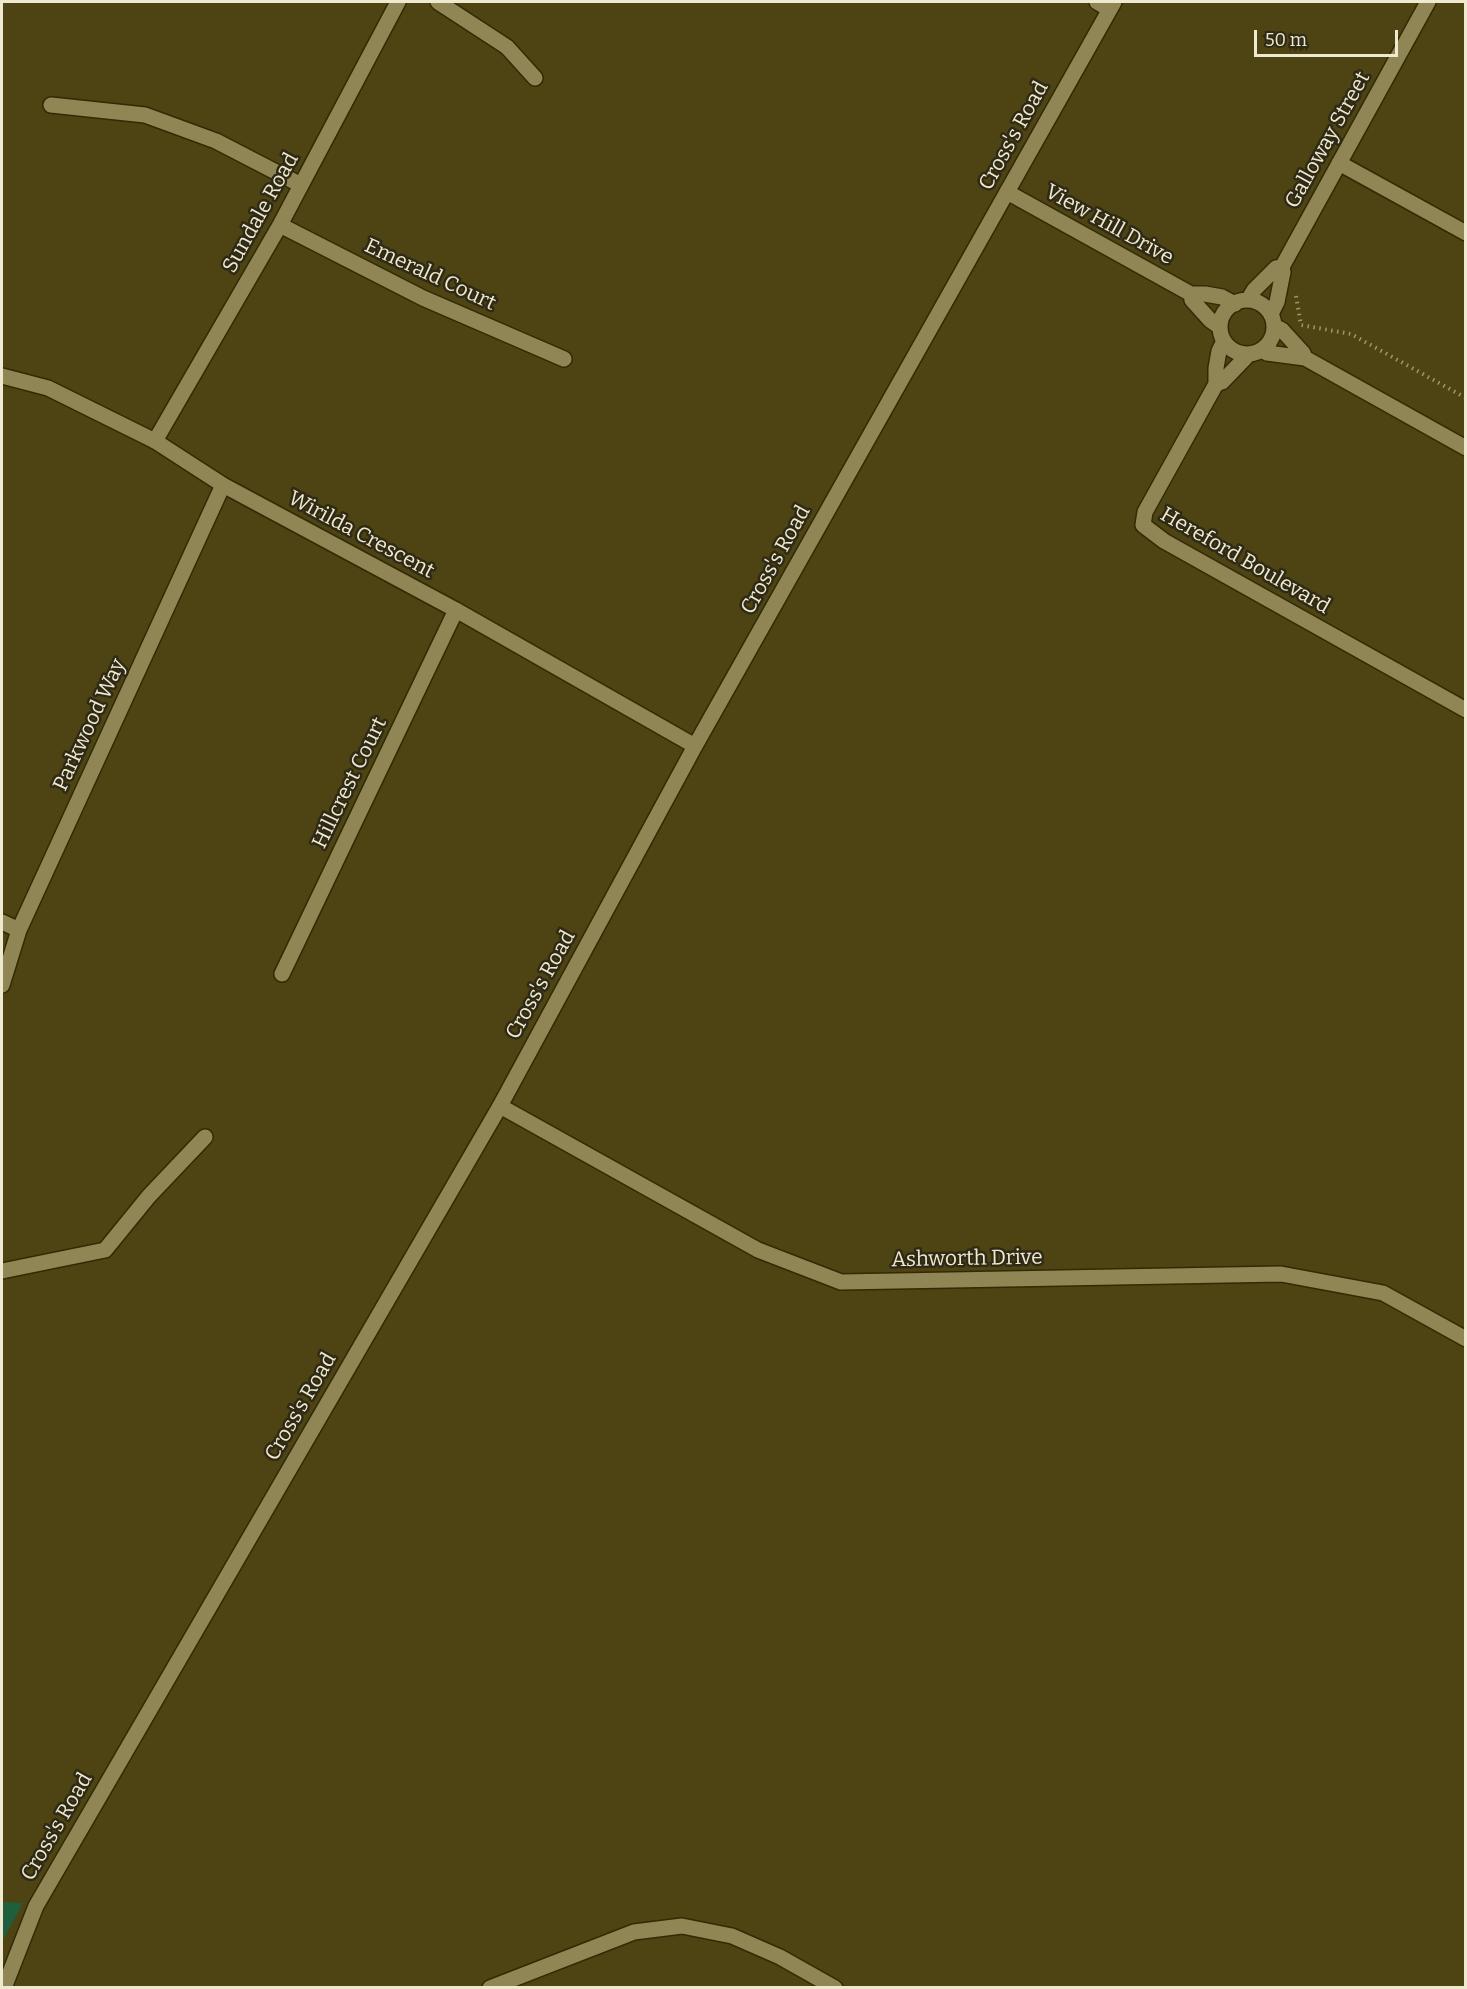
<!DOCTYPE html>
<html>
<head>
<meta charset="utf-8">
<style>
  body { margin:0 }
  #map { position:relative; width:1467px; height:1989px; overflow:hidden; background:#4e4313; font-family:Bitter,serif }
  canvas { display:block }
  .frame { position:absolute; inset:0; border:3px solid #efe9d0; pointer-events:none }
  .scale { position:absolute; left:1254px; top:30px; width:144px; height:27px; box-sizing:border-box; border:3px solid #efe9d0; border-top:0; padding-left:8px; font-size:18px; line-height:21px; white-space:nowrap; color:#efe9d0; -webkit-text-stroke:4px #2f2a16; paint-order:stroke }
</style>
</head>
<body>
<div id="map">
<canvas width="1467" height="1989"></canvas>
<div class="frame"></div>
<div class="scale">50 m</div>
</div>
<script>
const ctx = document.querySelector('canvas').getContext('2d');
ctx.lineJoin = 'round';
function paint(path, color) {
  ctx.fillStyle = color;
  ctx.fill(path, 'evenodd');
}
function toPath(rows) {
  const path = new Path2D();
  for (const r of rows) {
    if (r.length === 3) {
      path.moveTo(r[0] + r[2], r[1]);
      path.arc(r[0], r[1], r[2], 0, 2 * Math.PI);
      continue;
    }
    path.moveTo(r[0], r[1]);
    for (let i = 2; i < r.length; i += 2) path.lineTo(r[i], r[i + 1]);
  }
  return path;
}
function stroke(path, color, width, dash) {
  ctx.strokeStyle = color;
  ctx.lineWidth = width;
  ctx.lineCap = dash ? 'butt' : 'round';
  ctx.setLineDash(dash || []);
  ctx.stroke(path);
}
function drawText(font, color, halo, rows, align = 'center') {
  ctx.font = font + ' Bitter,serif';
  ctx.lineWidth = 5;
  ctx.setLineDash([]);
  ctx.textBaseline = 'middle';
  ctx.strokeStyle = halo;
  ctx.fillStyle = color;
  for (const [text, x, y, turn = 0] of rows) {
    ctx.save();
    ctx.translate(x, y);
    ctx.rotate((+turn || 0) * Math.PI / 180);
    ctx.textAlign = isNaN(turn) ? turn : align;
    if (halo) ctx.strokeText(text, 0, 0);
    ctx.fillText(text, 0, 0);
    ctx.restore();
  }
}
paint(toPath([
  [2,1902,23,1903,2,1942]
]), '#1f5f3d');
const minor = toPath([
  [438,2,507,47,535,78],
  [1097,2,1109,9],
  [51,105,145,115,216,141,301,185],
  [1339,163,1466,233],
  [1007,192,1191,294,1205,294,1222,297,1235,304],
  [280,225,423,298,564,359],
  [1191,294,1192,300,1210,320,1220,327],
  [1248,300,1254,290,1276,268,1282,267],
  [1247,327,27],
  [1271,314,1277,302,1283,272,1282,267,1428,2],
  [1274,326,1282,330,1303,353,1305,358],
  [1224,341,1219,351,1216,368,1216,384,1145,512,1143,525,1164,541,1466,710],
  [1262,350,1267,353,1305,358,1466,448],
  [1216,384,1222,382,1249,354],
  [155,441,280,225,398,2],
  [2,922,19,930],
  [282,974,456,610],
  [2,985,19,930,223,485],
  [500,1106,758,1250,841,1282,1281,1274,1383,1293,1466,1339],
  [2,1271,105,1250,149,1196,205,1137],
  [490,1988,634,1932,682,1926,732,1936,780,1957,835,1988]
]);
const tertiary = toPath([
  [2,376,48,388,155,441,223,485,456,610,695,746],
  [4,1988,36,1906,500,1106,695,746,1114,2]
]);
stroke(minor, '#322a05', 18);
stroke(tertiary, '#322a05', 18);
stroke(toPath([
  [1296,296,1301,325,1351,334,1466,398]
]), '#9d9570', 4, [1.5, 4.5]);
stroke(minor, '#908555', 15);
stroke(tertiary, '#908555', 15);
drawText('21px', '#efe9d0', '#2f2a16', [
  ["Cross's Road",1014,136,-61],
  ["Galloway Street",1328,140,-61],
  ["Sundale Road",261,213,-61],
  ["View Hill Drive",1109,225,29],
  ["Emerald Court",430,275,25],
  ["Wirilda Crescent",361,535,28],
  ["Cross's Road",776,560,-61],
  ["Hereford Boulevard",1245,561,30],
  ["Parkwood Way",90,725,-65],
  ["Hillcrest Court",350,783,-64],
  ["Cross's Road",541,985,-61],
  ["Ashworth Drive",967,1259,-1],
  ["Cross's Road",301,1407,-60],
  ["Cross's Road",57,1827,-60]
]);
</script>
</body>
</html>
